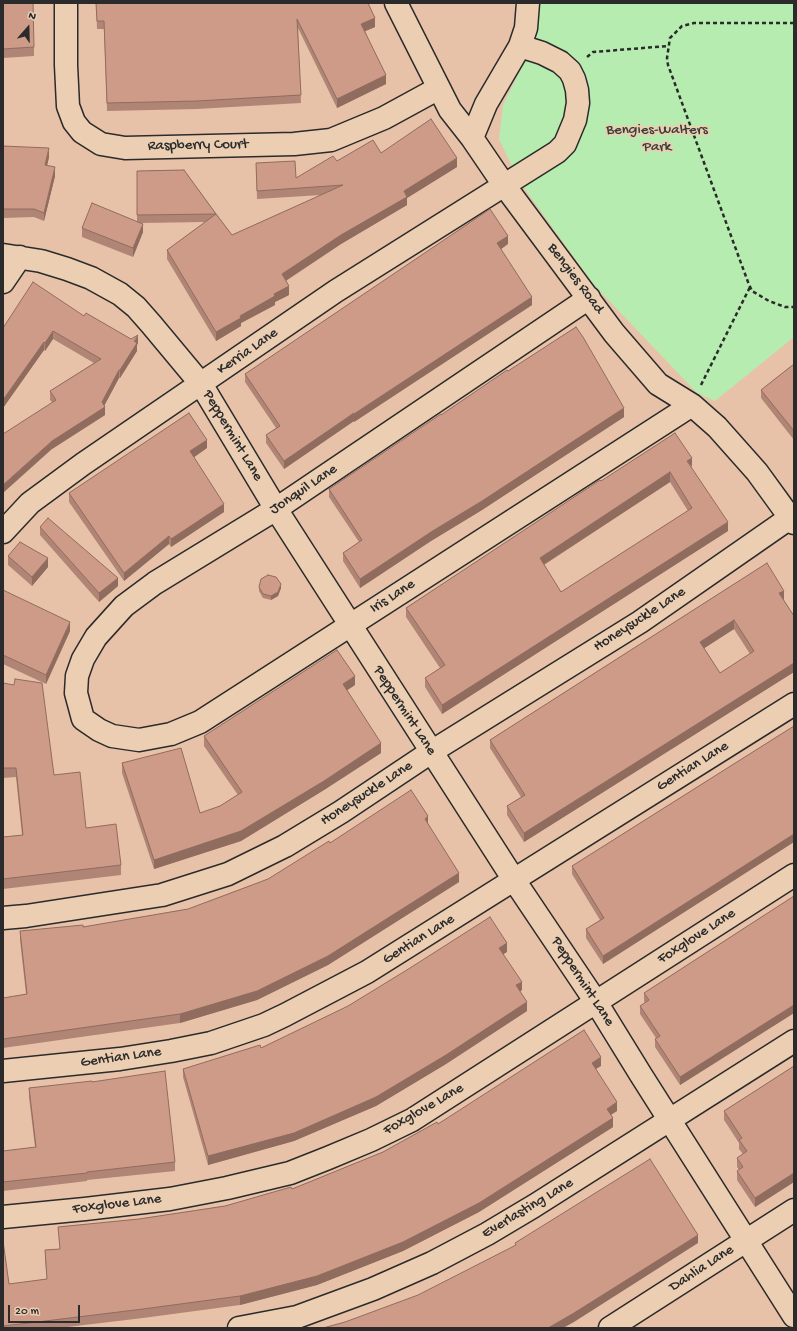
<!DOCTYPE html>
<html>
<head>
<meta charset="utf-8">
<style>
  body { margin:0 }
  #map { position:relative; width:797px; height:1331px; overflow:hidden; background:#e7c2a8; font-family:"Gochi Hand",sans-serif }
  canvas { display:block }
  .frame { position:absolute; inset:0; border:4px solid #2b2b2b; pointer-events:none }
  .north { position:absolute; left:8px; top:8px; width:40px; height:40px; -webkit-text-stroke:3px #eccfb3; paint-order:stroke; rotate:20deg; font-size:11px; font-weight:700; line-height:16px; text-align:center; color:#2b2b2b }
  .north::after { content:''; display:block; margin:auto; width:14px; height:18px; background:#2b2b2b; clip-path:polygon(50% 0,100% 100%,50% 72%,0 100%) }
  .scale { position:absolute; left:8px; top:1305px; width:72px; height:18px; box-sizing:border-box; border:2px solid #2b2b2b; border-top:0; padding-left:5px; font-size:12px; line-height:14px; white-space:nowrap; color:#2b2b2b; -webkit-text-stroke:3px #eccfb3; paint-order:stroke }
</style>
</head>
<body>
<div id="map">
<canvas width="797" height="1331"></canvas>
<div class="frame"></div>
<div class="north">N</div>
<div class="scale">20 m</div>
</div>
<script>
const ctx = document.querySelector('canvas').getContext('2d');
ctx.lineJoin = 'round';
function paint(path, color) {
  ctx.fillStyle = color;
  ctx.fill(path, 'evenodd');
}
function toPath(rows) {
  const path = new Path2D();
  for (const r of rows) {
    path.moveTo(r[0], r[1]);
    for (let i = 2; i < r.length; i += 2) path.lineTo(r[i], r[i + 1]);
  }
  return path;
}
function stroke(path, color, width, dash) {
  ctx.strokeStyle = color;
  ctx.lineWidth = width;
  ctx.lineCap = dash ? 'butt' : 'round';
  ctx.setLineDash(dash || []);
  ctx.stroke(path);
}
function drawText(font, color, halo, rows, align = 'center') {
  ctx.font = font + ' "Gochi Hand",sans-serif';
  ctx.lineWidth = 3.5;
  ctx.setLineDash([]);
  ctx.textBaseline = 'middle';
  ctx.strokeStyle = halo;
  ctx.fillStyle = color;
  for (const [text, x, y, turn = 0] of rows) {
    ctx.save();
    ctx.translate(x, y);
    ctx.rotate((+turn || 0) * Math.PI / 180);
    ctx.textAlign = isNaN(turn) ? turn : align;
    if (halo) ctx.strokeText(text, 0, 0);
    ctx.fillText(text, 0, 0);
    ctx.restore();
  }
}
paint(toPath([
  [536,3,794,3,794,337,715,401,697,393,594,285,519,181,499,139,503,105,525,61]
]), '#b6ecaf');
const minor = toPath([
  [66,3,66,65,68,106,74,122,82,132,101,144,125,148,294,144,331,140,384,118,439,88],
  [396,3,450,110,472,138,504,185,614,333,658,384,692,405,717,427,757,472,794,523],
  [472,138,486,104,520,46,526,28,528,3],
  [3,255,41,261,67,269,91,278,120,294,136,307,151,324,201,384,276,509,514,880,596,1002,641,1075,794,1316],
  [3,282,20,257],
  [589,298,276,509,155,583,124,606,96,637,83,659,77,676,76,693,83,719,99,730,112,736,139,740,171,734,200,722,692,405],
  [3,532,30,503,83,464,336,291,557,152,565,144,575,120,578,103,577,90,574,79,570,71,560,62,542,53,520,46],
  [3,918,26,916,162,895,228,874,285,846,341,812,431,752,640,622,794,515],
  [3,1071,120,1059,171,1051,211,1043,264,1025,285,1015,367,972,794,704],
  [3,1217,85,1209,170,1199,227,1188,290,1173,328,1158,371,1140,412,1120,794,875],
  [239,1328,297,1317,373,1289,432,1263,487,1234,534,1206,794,1041],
  [610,1328,794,1210]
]);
stroke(minor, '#2b2b2b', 25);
stroke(toPath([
  [794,23,694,23,682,26,670,38,667,58,668,65,748,282,752,291,769,301,785,307,794,307],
  [587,57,593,52,668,46],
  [701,385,750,287]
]), '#2b2b2b', 2.5, [4, 3]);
stroke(minor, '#eccfb3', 22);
paint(toPath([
  [3,3,34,47,34,56,3,58],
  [96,3,375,27,365,31,386,84,337,108,298,28,301,103,197,109,107,111,104,29,97,29],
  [3,146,49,157,47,166,55,176,44,221,34,217,3,218],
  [381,153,457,167,407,198,407,205,341,244,286,281,289,295,275,302,275,305,241,323,241,326,216,341,167,259,167,250,205,222,141,223,143,232,133,257,82,237,82,228,137,222,137,171,184,170,232,235,321,195,257,199,256,163,296,178,337,161],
  [508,244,501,249,532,305,354,422,354,421,284,469,266,443,266,435,276,428,245,382,245,374],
  [84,316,138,343,137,345,137,351,120,378,119,378,104,406,105,415,52,449,52,402,50,400,50,391,94,363,53,339,45,351,44,350,3,408,3,328],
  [794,364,794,440,761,398,761,390],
  [508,371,624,417,482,510,431,541,360,588,343,561,343,553,359,542,329,497,329,489],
  [207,448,194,457,224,512,171,547,169,544,124,581,69,502,69,493],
  [691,467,728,531,442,714,425,687,425,678,440,668,406,617,406,608,601,481],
  [670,482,688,511,561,592,544,565],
  [40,527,118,586,99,602,40,535],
  [8,556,48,567,32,586,8,565],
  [767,563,784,599,783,599,794,616,794,672,524,842,507,815,507,806,521,797,490,748,490,740],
  [734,629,750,654,720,673,704,648],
  [259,587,281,588,278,596,271,600,263,598,259,591],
  [3,590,70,631,46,684,3,664],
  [3,683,54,775,86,828,121,865,121,875,3,889,3,837,22,835,16,777,3,778],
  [355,685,347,690,381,753,324,790,241,841,154,869,122,773,122,763,200,813,220,806,238,795,204,746,204,736],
  [794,726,794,842,603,964,586,938,586,929,600,920,572,874,572,866],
  [428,824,459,882,328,965,257,1000,180,1023,3,1048,3,998,26,994,20,940,20,931,83,927,188,909,268,879,330,843],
  [794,896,794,1013,680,1085,655,1047,655,1039,656,1038,640,1014,640,1006,645,1003,644,1001,644,993],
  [507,952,503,954,522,990,520,991,527,1011,446,1064,376,1106,294,1141,208,1165,183,1077,183,1069,261,1048],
  [601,1066,596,1069,617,1111,611,1115,613,1127,479,1212,403,1251,317,1285,240,1305,143,1318,59,1328,3,1328,3,1241,9,1284,47,1279,45,1259,45,1250,60,1249,58,1227,139,1219,225,1206,292,1189,383,1152,438,1124],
  [794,1066,794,1182,755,1207,737,1180,737,1171,739,1170,737,1167,737,1158,743,1154,739,1149,739,1143,724,1120,724,1111],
  [92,1082,175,1162,175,1171,87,1180,87,1181,3,1191,3,1151,35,1147,29,1097,29,1088]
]), '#b08575');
paint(toPath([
  [375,18,375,27,361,33,361,24],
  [386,75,386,84,337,108,337,99],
  [49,148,49,157,45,174,45,165],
  [457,158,457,167,407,198,407,205,341,244,282,283,282,274,404,191],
  [55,167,55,176,44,221,44,213],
  [143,224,143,232,133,257,133,248],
  [508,236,508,244,497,252,497,243],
  [289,286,289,295,275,302,275,305,241,323,241,326,216,341,216,332,240,316,274,294],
  [532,297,532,305,354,422,354,414],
  [53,331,53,339,45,351,45,343],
  [138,335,138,343,137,345,137,351,120,378,120,370],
  [44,342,44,350,3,408,3,400],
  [119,370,119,378,103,408,105,407,105,415,52,449,3,493,3,485,52,441,102,402],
  [624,408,624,417,482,510,431,541,360,588,360,579,431,532],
  [354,413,354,421,284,469,284,461],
  [207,440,207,448,190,460,190,451],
  [692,458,692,467,687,461],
  [670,472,670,482,540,567,540,558],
  [224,504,224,512,171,547,171,539],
  [728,522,728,531,442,714,442,705],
  [169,536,169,544,124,581,124,573],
  [48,558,48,567,32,586,32,577],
  [118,578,118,586,99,602,99,593],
  [281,584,281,588,278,596,271,600,271,596],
  [784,591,784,599,779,602,779,593],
  [734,620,734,629,700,651,700,642],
  [70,622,70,631,46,684,46,675],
  [794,663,794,672,524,842,524,833],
  [355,676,355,685,343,693,343,684],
  [381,743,381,753,324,790,241,841,154,869,154,860],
  [428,816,428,825,425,819],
  [794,834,794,842,603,964,603,956],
  [459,873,459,882,328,965,257,1000,180,1023,180,1014],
  [507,943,507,952,499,957,499,948],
  [522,982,522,990,516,994,516,985],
  [527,1002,527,1011,446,1064,376,1106,294,1141,208,1165,208,1156],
  [794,1005,794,1013,680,1085,680,1077],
  [601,1057,601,1066,592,1071,592,1063],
  [617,1102,617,1111,607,1117,607,1109],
  [613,1118,613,1127,479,1212,403,1251,317,1285,240,1305,240,1296],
  [794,1173,794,1182,755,1207,755,1198],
  [698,1235,698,1243,574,1322,563,1328,548,1328]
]), '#906c5f');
const building = toPath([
  [3,3,33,3,34,47,3,49,3,3],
  [96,3,368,3,375,18,361,24,386,75,337,99,297,19,301,95,197,101,107,103,104,21,97,21,96,3],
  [431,119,457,158,404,191,407,197,341,235,282,274,289,286,274,294,275,296,240,316,241,318,216,332,167,250,216,214,232,235,343,185,257,191,256,163,295,161,296,178,333,156,337,161,373,140,381,153,431,119],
  [3,146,49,148,45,165,55,167,44,213,34,209,3,209,3,146],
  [184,170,216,214,137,215,137,171,184,170],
  [92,203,143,224,133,248,82,228,92,203],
  [490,209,508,236,497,243,532,297,354,414,354,413,284,461,266,435,280,426,245,374,490,209],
  [33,282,84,316,86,313,131,339,138,335,134,341,137,343,120,370,119,370,102,402,105,407,52,441,3,485,3,434,56,400,50,391,101,359,53,331,45,343,44,342,3,400,3,328,33,282],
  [576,327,583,337,624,408,482,501,431,532,360,579,343,553,362,540,329,489,441,414,441,415,507,370,508,371,576,327],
  [794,364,794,431,761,390,794,364],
  [189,413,207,440,190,451,224,504,171,539,169,536,124,573,69,493,189,413],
  [675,433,692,458,687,461,728,522,442,705,425,678,445,665,406,608,600,480,601,481,675,433],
  [670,472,692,508,561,592,540,558,670,472],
  [48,518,118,578,99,593,40,527,48,518],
  [20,542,48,558,32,577,8,556,20,542],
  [767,563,784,591,779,593,794,616,794,663,524,833,507,806,525,795,490,740,767,563],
  [734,620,754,651,720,673,700,642,734,620],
  [268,575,276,577,281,584,278,592,271,596,263,594,259,587,261,579,268,575],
  [3,590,70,622,46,675,3,655,3,590],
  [337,650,355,676,343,684,381,743,324,781,241,831,154,860,122,763,181,748,200,813,220,806,242,792,204,736,337,650],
  [15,679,42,683,54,775,80,772,86,828,116,824,121,865,3,879,3,837,23,835,16,768,3,768,3,683,14,685,15,679],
  [794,726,794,834,603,956,586,929,604,918,572,866,794,726],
  [411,790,428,816,425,819,459,873,328,956,257,991,180,1014,3,1039,3,998,27,994,20,931,83,925,83,927,188,909,268,879,329,841,330,843,411,790],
  [794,896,794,1005,680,1077,655,1039,660,1036,640,1006,649,1000,644,993,794,896],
  [490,917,507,943,499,948,522,982,516,985,527,1002,446,1055,376,1097,294,1133,208,1156,183,1069,260,1045,261,1048,348,1006,410,968,490,917],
  [584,1030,601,1057,592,1063,617,1102,607,1109,613,1118,479,1203,403,1242,317,1276,240,1296,143,1309,37,1322,3,1326,3,1241,9,1284,47,1279,45,1250,60,1249,58,1227,139,1219,225,1206,291,1187,292,1189,383,1152,437,1122,438,1124,584,1030],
  [794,1066,794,1173,755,1198,737,1171,743,1167,737,1158,747,1151,739,1140,742,1138,724,1111,794,1066],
  [165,1071,175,1162,87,1172,87,1173,3,1182,3,1151,36,1147,29,1088,92,1081,92,1082,165,1071],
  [650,1159,698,1235,574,1313,548,1328,323,1328,345,1322,418,1295,516,1245,515,1243,650,1159]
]);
paint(building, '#cd9b88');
stroke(building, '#906c5f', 1);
drawText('15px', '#393e38', '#eccfb3', [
  ["Bengies-Walters",657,131],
  ["Park",657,148]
]);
drawText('15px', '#2b2b2b', '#eccfb3', [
  ["Raspberry Court",198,146,-1],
  ["Bengies Road",575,279,53],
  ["Kerria Lane",248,352,-35],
  ["Peppermint Lane",232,436,59],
  ["Jonquil Lane",304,490,-34],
  ["Iris Lane",393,597,-33],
  ["Honeysuckle Lane",640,620,-33],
  ["Peppermint Lane",404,711,57],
  ["Gentian Lane",693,767,-32],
  ["Honeysuckle Lane",367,794,-33],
  ["Foxglove Lane",697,937,-33],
  ["Gentian Lane",419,940,-32],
  ["Peppermint Lane",582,982,57],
  ["Gentian Lane",121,1058,-8],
  ["Foxglove Lane",424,1110,-30],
  ["Foxglove Lane",117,1205,-7],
  ["Everlasting Lane",528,1209,-31],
  ["Dahlia Lane",702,1269,-33]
]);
</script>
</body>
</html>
